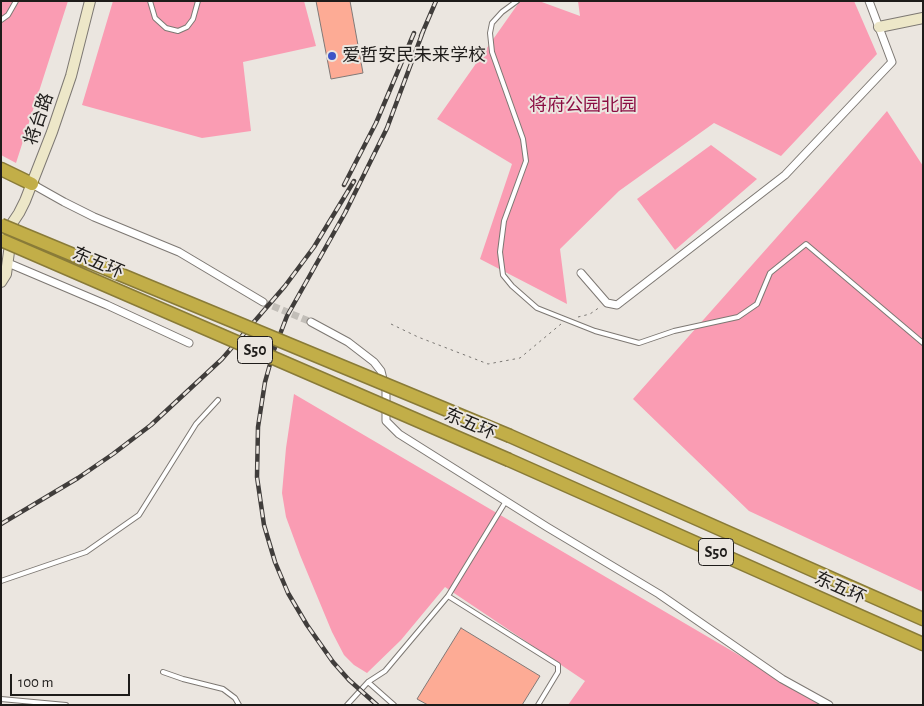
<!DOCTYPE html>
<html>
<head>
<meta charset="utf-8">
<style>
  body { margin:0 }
  #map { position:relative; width:924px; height:706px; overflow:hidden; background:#ebe6e0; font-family:"Alegreya Sans",sans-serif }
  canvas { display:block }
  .frame { position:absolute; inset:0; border:2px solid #1e1c1a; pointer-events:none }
  .scale { position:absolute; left:10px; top:674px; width:120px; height:22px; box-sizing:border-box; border:2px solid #1e1c1a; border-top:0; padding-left:6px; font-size:15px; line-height:18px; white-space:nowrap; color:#1e1c1a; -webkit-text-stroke:4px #ebe6e0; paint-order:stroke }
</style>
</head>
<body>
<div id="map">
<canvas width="924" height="706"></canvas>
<div class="frame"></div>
<div class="scale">100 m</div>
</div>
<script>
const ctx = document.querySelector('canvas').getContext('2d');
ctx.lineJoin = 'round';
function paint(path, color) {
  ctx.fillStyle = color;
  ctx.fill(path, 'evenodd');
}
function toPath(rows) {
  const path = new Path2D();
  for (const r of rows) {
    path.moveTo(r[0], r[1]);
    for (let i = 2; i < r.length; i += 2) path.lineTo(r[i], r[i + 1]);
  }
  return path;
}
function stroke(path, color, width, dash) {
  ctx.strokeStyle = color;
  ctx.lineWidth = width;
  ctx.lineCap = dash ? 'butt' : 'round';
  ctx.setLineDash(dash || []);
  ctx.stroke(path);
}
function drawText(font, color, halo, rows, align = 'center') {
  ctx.font = font + ' "Alegreya Sans","Noto Sans SC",sans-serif';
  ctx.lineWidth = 4;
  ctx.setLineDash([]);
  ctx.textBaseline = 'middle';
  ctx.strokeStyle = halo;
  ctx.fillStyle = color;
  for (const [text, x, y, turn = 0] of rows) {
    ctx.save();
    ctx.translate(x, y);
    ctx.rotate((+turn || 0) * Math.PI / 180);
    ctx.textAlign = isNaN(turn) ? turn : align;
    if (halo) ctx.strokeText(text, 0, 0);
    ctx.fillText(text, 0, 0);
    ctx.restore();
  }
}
paint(toPath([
  [1,1,68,1,16,163,1,155],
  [113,1,304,1,316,46,243,62,251,131,202,138,82,105],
  [520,1,539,1,580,16,578,1,854,1,877,54,781,156,714,123,619,191,560,249,567,304,480,259,512,164,437,119],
  [887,111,923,166,923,592,749,511,633,399,824,184],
  [711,145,757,179,675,250,637,199],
  [294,394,824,705,568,705,585,681,445,587,401,640,367,673,354,665,344,655,332,632,300,555,286,517,282,493,286,448]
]), '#fa9cb3');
const building = toPath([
  [316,1,350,1,363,73,331,79,316,1],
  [461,628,540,676,522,705,428,705,417,699,461,628]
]);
paint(building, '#fdab95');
stroke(building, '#807977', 1);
stroke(toPath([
  [263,302,311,322]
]), '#c2beb8', 7, [7, 3.5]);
const lane = toPath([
  [150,1,155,18,166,28,178,31,187,27,193,19,198,1],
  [517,1,502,12,492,23,490,33,492,52,523,139,526,161,504,221,500,252,503,275,512,286,537,308,595,331,639,343,674,331,738,317,757,304,770,273,806,244,923,343],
  [1,20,8,15,16,1],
  [1,581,86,552,139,515,196,424,218,400],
  [448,596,558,665,558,672,538,705],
  [163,672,183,679,223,689,235,698,239,705],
  [368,682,394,705],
  [1,699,66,705],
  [347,705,368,682,385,671,448,596,506,501]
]);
const street = toPath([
  [32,184,64,202,94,217,179,252,263,302],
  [8,263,107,305,189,343],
  [581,273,607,303,617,305,785,175,892,62,869,1],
  [311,322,348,342,374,362,381,371,386,391,386,421,399,434,547,527,659,594,782,679,829,705]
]);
const secondary = toPath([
  [879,27,923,18],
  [5,234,19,213,25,201,52,132,71,76,90,1],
  [1,282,6,274,11,237]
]);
const highway = toPath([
  [1,169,32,184],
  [510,436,923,619],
  [509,460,923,644]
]);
stroke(lane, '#7d7873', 6);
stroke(street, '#7d7873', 9);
stroke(secondary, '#7d7873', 12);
stroke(highway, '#897b38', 15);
stroke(toPath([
  [578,317,590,314,600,307],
  [391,324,418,337,488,364,520,358,561,324]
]), '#7a7773', 1, [2.5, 4]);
stroke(lane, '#fff', 4);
stroke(street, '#fff', 7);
stroke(secondary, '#ede7c8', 10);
stroke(highway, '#c2ae48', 12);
const rail = toPath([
  [421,36,436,1],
  [344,185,376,123,414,33],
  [1,524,78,478,113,454,151,425,222,359,285,286,314,247,354,181],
  [377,705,349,680,333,662,307,625,288,593,275,562,264,525,257,477,258,427,265,382,274,350,287,316,345,213,387,128,424,29]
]);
stroke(rail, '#403d3b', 4.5);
stroke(rail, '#ebe6e0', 2.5, [8]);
const highwayBridge = toPath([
  [1,225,510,436],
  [1,240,509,460]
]);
stroke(highwayBridge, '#897b38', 15, []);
stroke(highwayBridge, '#c2ae48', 12);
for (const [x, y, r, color] of [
  [332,56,5,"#3c54c7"]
]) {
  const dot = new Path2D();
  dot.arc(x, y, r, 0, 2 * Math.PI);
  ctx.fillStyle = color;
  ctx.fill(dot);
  stroke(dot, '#ebe6e0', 2);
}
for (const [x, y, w] of [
  [255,350,35],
  [716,552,35]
]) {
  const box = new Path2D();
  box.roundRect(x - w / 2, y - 13.5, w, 27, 4);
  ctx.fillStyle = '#ebe6e0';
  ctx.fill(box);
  stroke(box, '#1e1c1a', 1);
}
drawText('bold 16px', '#1e1c1a', null, [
  ["S50",255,350],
  ["S50",716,552]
]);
drawText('18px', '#1e1c1a', '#ebe6e0', [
  ["爱哲安民未来学校",342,56]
], 'left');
drawText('18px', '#8b0d42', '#ebe6e0', [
  ["将府公园北园",583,106]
]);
drawText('18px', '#1e1c1a', '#ebe6e0', [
  ["将台路",39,119,-71],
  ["东五环",98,263,23],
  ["东五环",470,424,23],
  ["东五环",840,588,24]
]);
</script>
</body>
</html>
